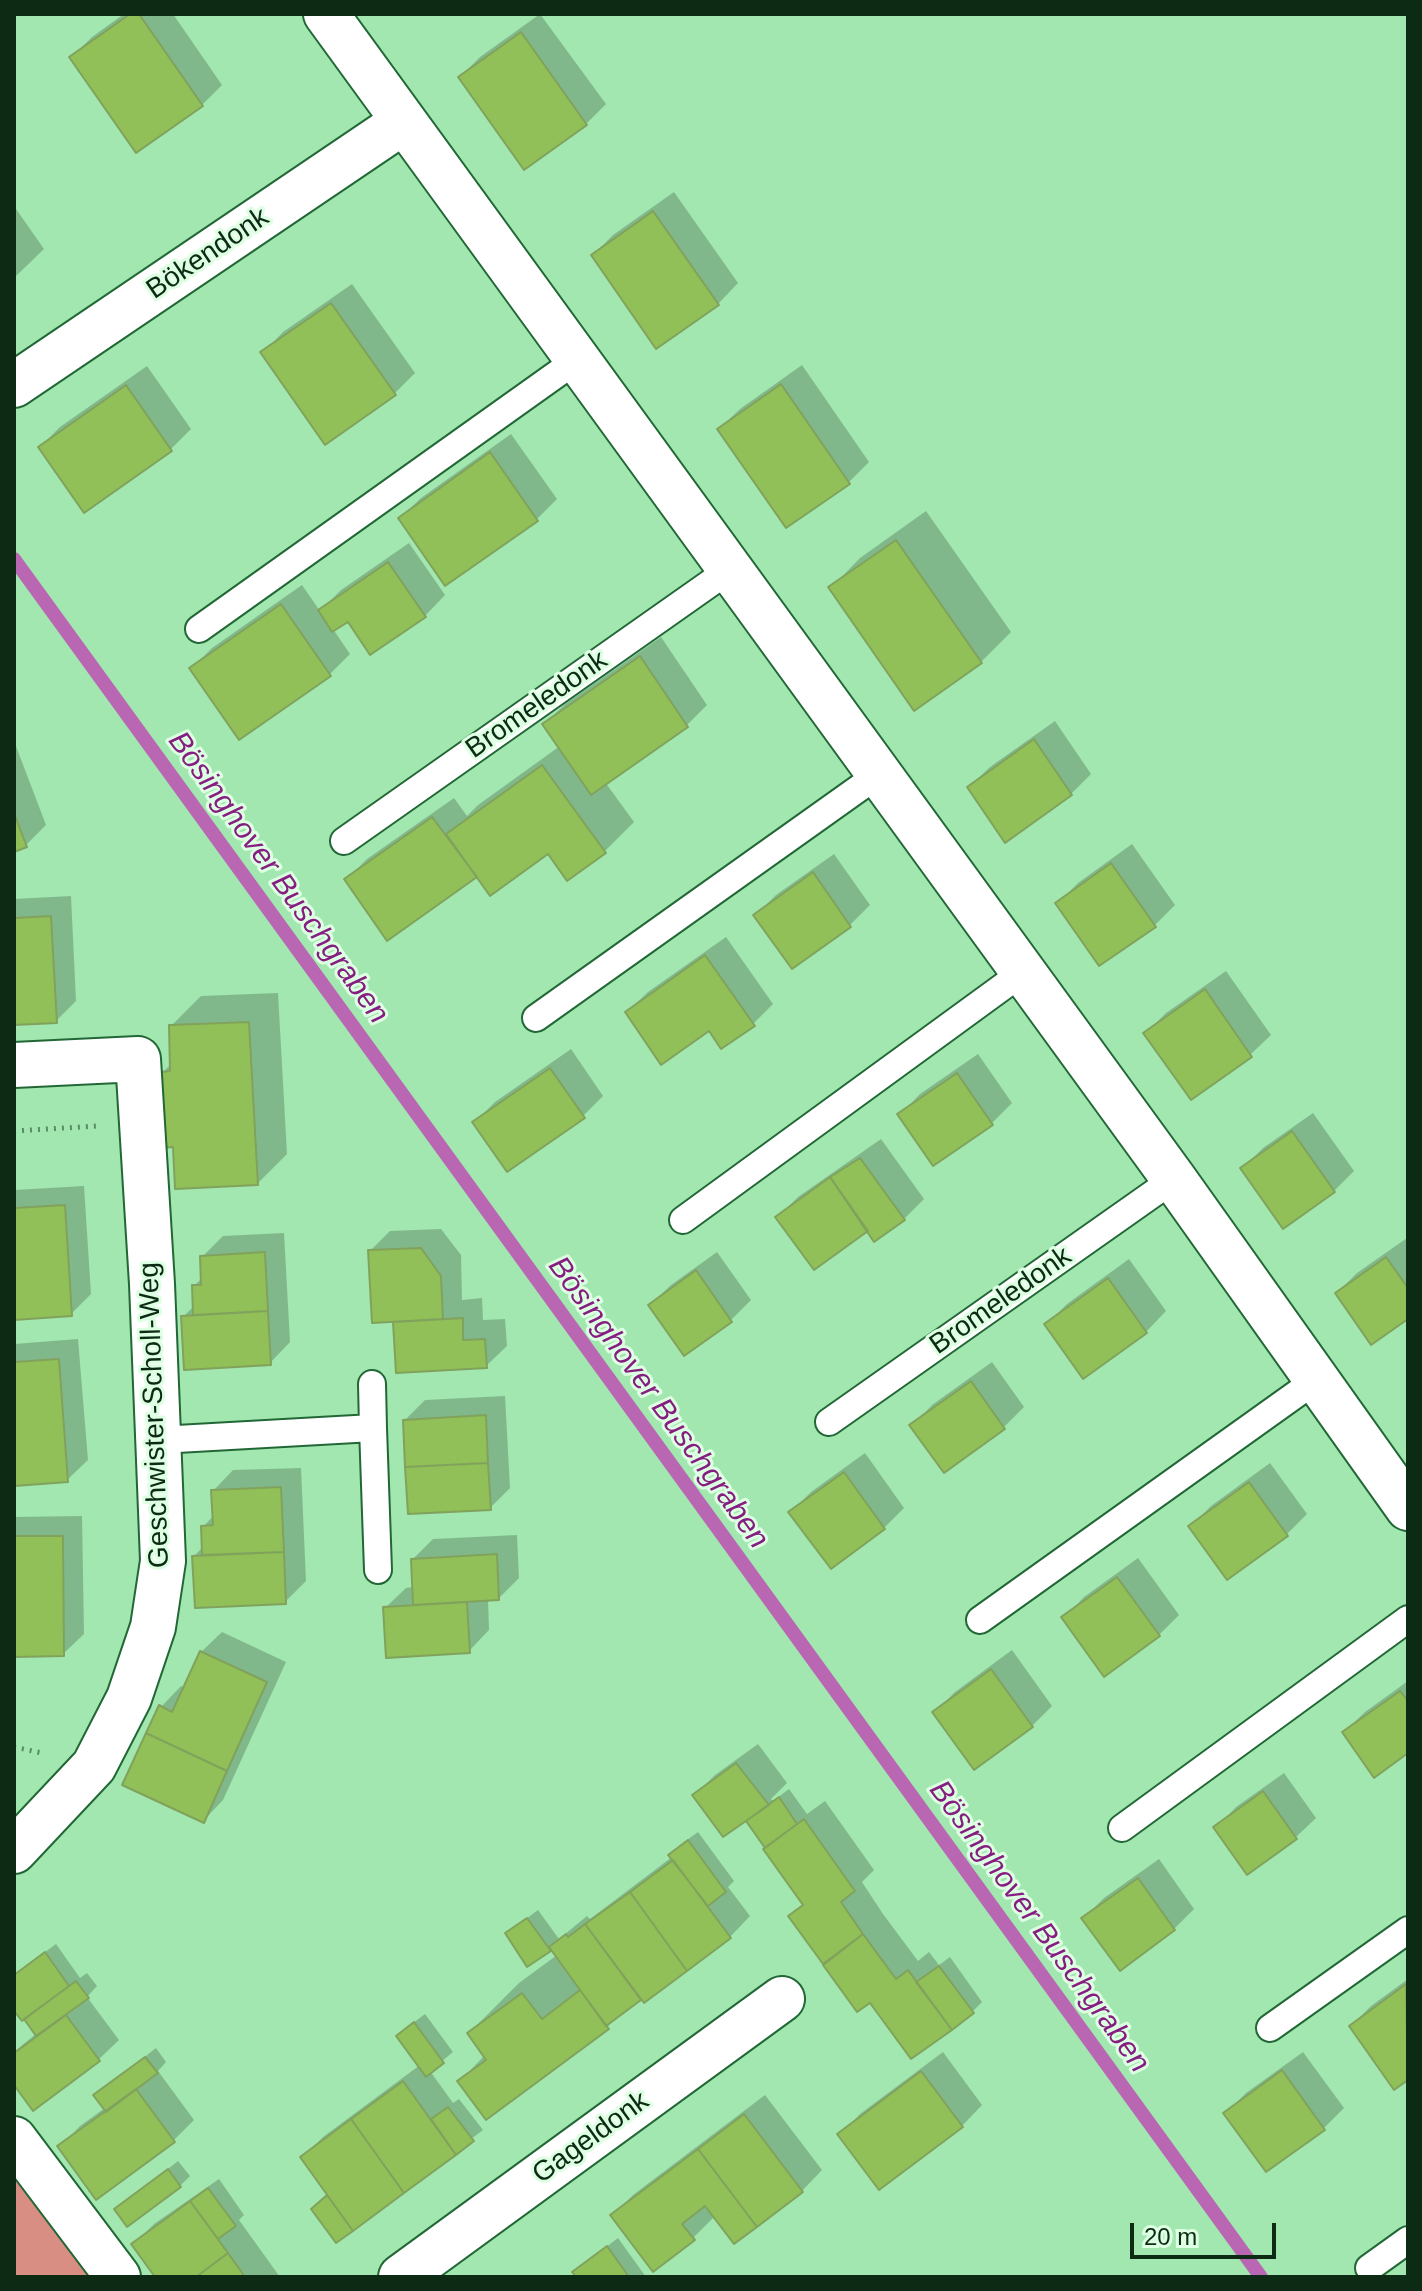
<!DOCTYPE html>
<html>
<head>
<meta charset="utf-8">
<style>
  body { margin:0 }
  #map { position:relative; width:1422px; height:2291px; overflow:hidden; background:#a1e7af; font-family:Helvetica,sans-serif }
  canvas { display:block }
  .frame { position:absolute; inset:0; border:16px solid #0d2a15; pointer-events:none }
  .scale { position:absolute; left:1130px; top:2223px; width:146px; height:36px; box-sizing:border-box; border:4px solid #0d2a15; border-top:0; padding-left:10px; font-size:24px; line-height:28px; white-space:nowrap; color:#0d2a15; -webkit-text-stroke:6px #ddffe2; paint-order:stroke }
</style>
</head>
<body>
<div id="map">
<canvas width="1422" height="2291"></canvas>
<div class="frame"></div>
<div class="scale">20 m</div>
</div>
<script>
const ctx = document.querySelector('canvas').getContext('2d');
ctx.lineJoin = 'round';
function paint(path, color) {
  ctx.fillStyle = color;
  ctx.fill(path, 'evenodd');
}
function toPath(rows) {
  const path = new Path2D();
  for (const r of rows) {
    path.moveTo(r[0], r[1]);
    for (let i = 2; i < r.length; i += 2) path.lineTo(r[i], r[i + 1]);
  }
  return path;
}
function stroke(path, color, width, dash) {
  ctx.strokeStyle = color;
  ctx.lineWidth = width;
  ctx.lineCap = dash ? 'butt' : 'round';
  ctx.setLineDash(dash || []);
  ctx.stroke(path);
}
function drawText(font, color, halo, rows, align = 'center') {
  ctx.font = font + ' Helvetica,sans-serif';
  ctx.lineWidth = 6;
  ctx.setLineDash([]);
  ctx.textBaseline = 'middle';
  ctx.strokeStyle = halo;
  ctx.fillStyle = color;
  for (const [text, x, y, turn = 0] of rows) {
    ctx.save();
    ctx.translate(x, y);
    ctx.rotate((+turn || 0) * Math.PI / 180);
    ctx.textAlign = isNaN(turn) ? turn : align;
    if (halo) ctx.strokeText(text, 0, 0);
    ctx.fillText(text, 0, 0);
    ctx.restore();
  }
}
paint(toPath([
  [14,2166,96,2277,14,2277]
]), '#d88e82');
paint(toPath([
  [124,14,173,14,222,85,202,105,72,57,92,37],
  [540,14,606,104,586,124,460,77,480,57],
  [674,192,738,283,718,304,657,346,593,255,613,235],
  [14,206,44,249,14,278],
  [352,284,415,373,394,394,263,353,283,332],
  [802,365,869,462,849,482,787,525,719,429,740,409],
  [147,366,191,429,171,449,84,510,40,447,60,427],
  [511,434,557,499,537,519,446,583,400,518,421,498],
  [926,511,1011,632,981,662,831,588,860,558],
  [409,543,445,595,425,616,348,619,333,629,350,654,330,674,240,737,192,668,212,648,302,585,320,611,341,590],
  [661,637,707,705,687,725,605,782,634,822,604,852,548,851,477,875,346,880,367,859,454,798,467,816,478,805,560,746,545,724,565,704],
  [1055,721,1091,774,1071,794,969,787,990,767],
  [14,741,46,825,26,845,14,849],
  [1132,844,1175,905,1155,925,1058,903,1078,883],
  [834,854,870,905,850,925,792,966,756,915,776,895],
  [71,896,76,1001,56,1021,14,1023,14,899],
  [726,937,773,1004,753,1024,627,1012,648,992],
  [1226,971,1271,1035,1250,1055,1146,1033,1166,1013],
  [278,993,287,1154,257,1184,175,1145,163,1072,172,1063,171,1026,201,996],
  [571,1049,603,1096,583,1116,475,1122,495,1102],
  [978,1054,1012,1103,992,1123,900,1115,920,1094],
  [1313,1113,1354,1171,1334,1191,1243,1168,1263,1148],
  [881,1139,924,1199,904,1219,867,1229,778,1217,798,1197],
  [84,1186,91,1294,71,1314,14,1318,14,1190],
  [441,1229,461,1255,462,1300,482,1298,483,1320,505,1319,507,1346,486,1366,398,1371,394,1320,370,1251,390,1231],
  [284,1233,290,1342,270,1363,183,1317,195,1305,194,1286,203,1277,202,1257,223,1236],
  [1407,1238,1408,1316,1337,1293,1357,1273],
  [717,1252,751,1300,731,1320,684,1353,650,1305,671,1285],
  [1129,1259,1166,1311,1146,1332,1047,1324,1067,1304],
  [78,1339,88,1460,67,1480,14,1484,14,1344],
  [992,1362,1024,1407,1004,1427,944,1470,912,1426,932,1405],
  [505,1396,510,1488,490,1508,405,1420,425,1400],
  [865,1453,904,1508,884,1528,791,1512,811,1492],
  [1270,1463,1307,1514,1286,1535,1191,1526,1211,1506],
  [301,1468,306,1581,285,1602,194,1556,203,1547,203,1527,214,1515,213,1491,233,1470],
  [82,1516,84,1634,63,1654,14,1655,14,1517],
  [517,1535,519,1578,499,1598,488,1599,489,1630,469,1651,385,1608,406,1588,414,1587,413,1559,433,1539],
  [1138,1558,1179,1615,1159,1635,1064,1618,1084,1597],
  [222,1632,286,1662,223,1800,203,1821,161,1707,181,1686,185,1688,201,1652],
  [1012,1650,1052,1706,1032,1726,935,1712,955,1692],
  [1408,1681,1408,1751,1344,1732,1365,1712],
  [758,1744,787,1783,771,1799,773,1801,789,1789,807,1814,825,1801,874,1870,862,1882,883,1914,918,1961,929,1952,939,1965,950,1957,982,2002,973,2011,870,2001,858,2010,791,1916,804,1903,749,1821,694,1796,715,1775],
  [1284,1773,1316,1818,1295,1838,1216,1828,1236,1807],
  [698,1832,734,1881,728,1887,750,1916,730,1937,625,2010,607,2027,460,2081,485,2055,469,2033,519,1983,557,1955,552,1948,528,1964,507,1933,538,1910,559,1939,587,1916,590,1919,672,1857,670,1855,680,1845],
  [1159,1859,1194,1909,1174,1929,1084,1918,1104,1898],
  [56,1944,80,1978,87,1973,97,1986,87,1997,119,2040,98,2060,14,2082,14,2052,37,2033,14,2007,14,1975],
  [1408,1979,1408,2078,1395,2087,1351,2026,1371,2006],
  [425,2014,453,2052,430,2071,453,2103,459,2099,483,2130,337,2241,323,2199,329,2194,302,2158,323,2137,420,2065,409,2026],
  [156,2048,166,2062,158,2071,194,2120,174,2140,60,2147,80,2126,105,2108,96,2095],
  [943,2052,982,2105,962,2126,879,2188,840,2135,860,2114],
  [1303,2052,1344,2108,1324,2128,1266,2170,1226,2113,1246,2093],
  [765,2095,822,2170,802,2191,715,2216,693,2238,613,2215,633,2195],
  [178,2161,190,2176,180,2186,117,2209],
  [219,2179,244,2215,239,2220,280,2277,157,2277,134,2244,154,2224],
  [618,2238,646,2277,578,2277,575,2272,585,2263]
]), '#0003');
stroke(toPath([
  [14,559,1261,2277]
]), '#b966b3', 14);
const building = toPath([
  [130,14,139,14,203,106,136,153,69,57,130,14],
  [521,32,587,125,524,170,458,77,521,32],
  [653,211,719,305,656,349,591,255,653,211],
  [331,303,396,395,325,445,260,352,331,303],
  [781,384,850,484,786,528,717,429,781,384],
  [126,385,172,451,84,513,38,447,126,385],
  [490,452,538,521,445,586,398,518,490,452],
  [896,540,982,663,914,711,828,587,896,540],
  [388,562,426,617,370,655,348,622,332,632,318,610,388,562],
  [281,604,331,676,239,740,189,668,281,604],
  [640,656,688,727,591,795,542,724,640,656],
  [1034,739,1072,795,1005,843,967,787,1034,739],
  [542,765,606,853,567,881,548,854,490,896,446,834,542,765],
  [14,813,27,847,14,852,14,813],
  [432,817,477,877,387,941,344,879,432,817],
  [1111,863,1156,927,1099,966,1055,903,1111,863],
  [813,872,851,927,792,969,753,915,813,872],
  [51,916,57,1023,14,1025,14,918,51,916],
  [705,955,755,1026,721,1049,709,1031,661,1065,625,1012,705,955],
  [1205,989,1252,1057,1191,1100,1143,1033,1205,989],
  [249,1022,258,1185,175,1189,173,1147,163,1148,161,1072,170,1071,169,1025,249,1022],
  [550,1068,585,1118,507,1172,472,1122,550,1068],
  [957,1073,993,1125,933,1166,897,1114,957,1073],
  [1292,1131,1335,1192,1283,1229,1240,1168,1292,1131],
  [860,1158,905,1220,874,1242,830,1177,860,1158],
  [830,1177,868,1231,814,1270,775,1217,830,1177],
  [65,1205,72,1316,14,1320,14,1208,65,1205],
  [421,1248,441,1276,443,1319,372,1323,368,1250,421,1248],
  [265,1252,268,1311,193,1315,192,1285,201,1285,200,1256,265,1252],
  [1386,1257,1408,1288,1408,1319,1371,1345,1335,1293,1386,1257],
  [696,1270,732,1322,684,1356,648,1305,696,1270],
  [1108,1278,1147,1333,1083,1379,1044,1324,1108,1278],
  [268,1311,271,1365,184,1370,181,1316,268,1311],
  [463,1318,463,1340,485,1339,487,1368,396,1373,393,1322,463,1318],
  [59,1359,68,1482,14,1486,14,1362,59,1359],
  [971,1381,1005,1429,944,1473,909,1425,971,1381],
  [486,1415,488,1463,405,1467,403,1420,486,1415],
  [488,1463,491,1510,408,1514,405,1467,488,1463],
  [844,1472,885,1529,831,1569,788,1512,844,1472],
  [1249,1482,1288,1536,1227,1580,1188,1526,1249,1482],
  [281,1487,284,1552,202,1555,201,1526,213,1525,211,1490,281,1487],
  [14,1536,63,1536,64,1656,14,1657,14,1536],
  [284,1552,286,1604,195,1608,192,1556,284,1552],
  [497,1554,499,1600,413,1605,411,1559,497,1554],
  [1117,1577,1160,1636,1104,1677,1061,1617,1117,1577],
  [467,1602,470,1653,386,1658,383,1607,467,1602],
  [200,1651,267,1682,227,1771,146,1733,159,1705,172,1712,200,1651],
  [991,1669,1033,1727,974,1770,932,1712,991,1669],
  [1400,1691,1408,1701,1408,1753,1374,1778,1342,1732,1400,1691],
  [146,1733,227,1771,204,1823,122,1785,146,1733],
  [736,1763,769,1805,723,1837,692,1795,736,1763],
  [1263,1791,1297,1839,1247,1875,1213,1827,1263,1791],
  [779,1797,797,1824,765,1848,746,1821,779,1797],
  [804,1819,855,1891,841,1902,863,1934,823,1964,788,1916,803,1905,763,1849,804,1819],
  [688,1840,726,1892,708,1906,668,1855,688,1840],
  [673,1860,731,1938,687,1971,630,1892,673,1860],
  [1138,1878,1175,1930,1120,1971,1081,1918,1138,1878],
  [630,1892,687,1971,644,2003,585,1924,630,1892],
  [527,1918,551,1951,527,1967,505,1933,527,1918],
  [585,1924,641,2000,606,2026,549,1947,566,1934,568,1937,585,1924],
  [863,1934,896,1979,908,1970,952,2030,911,2059,870,2003,857,2012,823,1965,863,1934],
  [45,1952,69,1986,22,2021,14,2011,14,1975,45,1952],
  [939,1966,974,2013,952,2030,916,1982,939,1966],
  [76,1981,89,1998,36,2036,24,2019,76,1981],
  [1406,1984,1408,2080,1394,2090,1349,2026,1406,1984],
  [580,1990,609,2029,486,2120,457,2081,486,2060,467,2033,522,1993,542,2019,580,1990],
  [66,2015,100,2061,33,2111,14,2085,14,2053,66,2015],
  [414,2022,444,2063,426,2077,396,2036,414,2022],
  [145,2057,158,2073,106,2112,93,2095,145,2057],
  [1282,2070,1325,2130,1266,2172,1223,2113,1282,2070],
  [921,2071,963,2127,879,2190,837,2134,921,2071],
  [403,2081,456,2155,404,2193,351,2119,403,2081],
  [136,2089,175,2142,96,2200,57,2146,136,2089],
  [448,2107,474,2141,456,2155,431,2119,448,2107],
  [744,2114,803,2192,757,2227,698,2149,744,2114],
  [351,2119,404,2193,353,2231,300,2157,351,2119],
  [698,2149,757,2227,734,2244,705,2206,682,2224,695,2240,653,2272,610,2215,698,2149],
  [168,2169,181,2187,127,2227,114,2209,168,2169],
  [208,2188,236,2226,218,2239,190,2201,208,2188],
  [327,2195,353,2231,336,2243,311,2209,327,2195],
  [190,2201,228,2253,196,2277,155,2277,131,2244,190,2201],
  [607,2246,629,2277,576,2277,572,2272,607,2246],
  [228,2253,245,2277,196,2277,228,2253]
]);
paint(building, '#90c057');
stroke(building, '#80a25c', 2);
const lane = toPath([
  [199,629,578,359],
  [344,841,729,570],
  [536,1018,879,774],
  [683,1220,1023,972],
  [372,1384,373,1428],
  [829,1422,1174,1179],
  [159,1440,373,1428,378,1570],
  [980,1620,1316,1380],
  [1122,1828,1408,1619],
  [1270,2028,1408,1930],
  [1369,2268,1408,2240]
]);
const street = toPath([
  [326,14,1174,1179,1408,1508],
  [14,385,403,122],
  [14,1065,138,1059,152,1284,163,1561,153,1627,129,1698,94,1766,14,1851],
  [14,2139,118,2277],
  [401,2277,782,1999]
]);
stroke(lane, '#226736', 30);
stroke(street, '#226736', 48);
stroke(toPath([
  [14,1131,97,1126],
  [14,1747,42,1753]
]), '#5a8c65', 5, [2, 6]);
stroke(lane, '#fff', 26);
stroke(street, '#fff', 44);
drawText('28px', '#0d2a15', '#ddffe2', [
  ["Bökendonk",208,254,-34],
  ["Bromeledonk",537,705,-35],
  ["Bromeledonk",1001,1301,-35],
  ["Geschwister-Scholl-Weg",155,1415,-92],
  ["Gageldonk",591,2138,-36]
]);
drawText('italic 30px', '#851e80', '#ddffe2', [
  ["Bösinghover Buschgraben",278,878,54],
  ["Bösinghover Buschgraben",658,1403,54],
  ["Bösinghover Buschgraben",1039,1927,54]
]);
</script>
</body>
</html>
